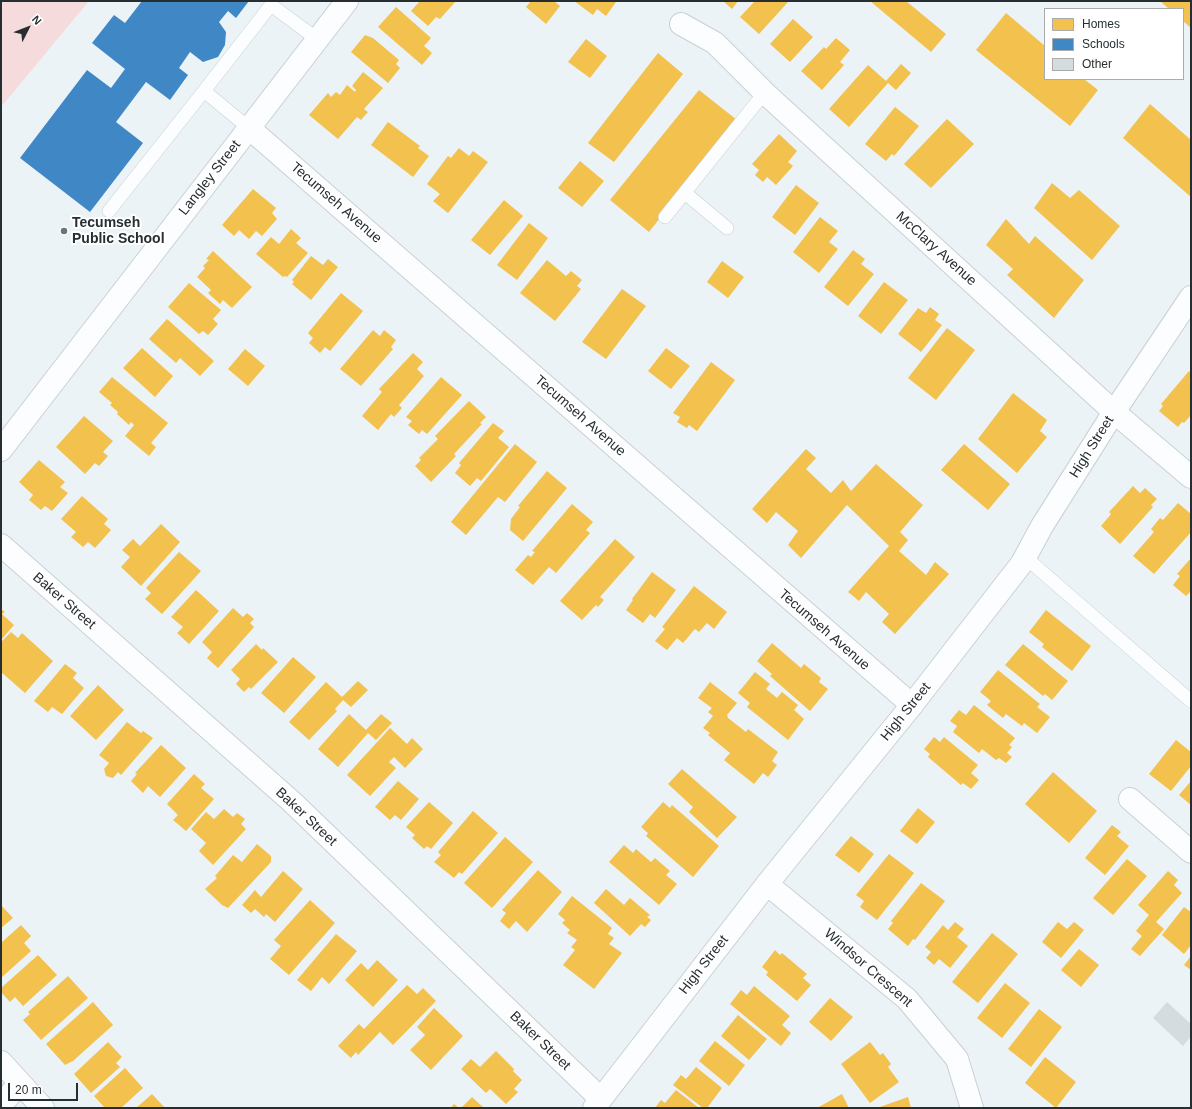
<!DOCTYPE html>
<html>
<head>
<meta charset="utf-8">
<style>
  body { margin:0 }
  #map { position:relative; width:1192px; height:1109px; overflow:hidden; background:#ebf3f7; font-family:Helvetica,sans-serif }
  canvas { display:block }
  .frame { position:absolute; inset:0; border:2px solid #272e32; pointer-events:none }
  .legend { position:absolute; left:1044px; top:8px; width:140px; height:72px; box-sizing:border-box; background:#fff; border:1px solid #a9abad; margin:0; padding:5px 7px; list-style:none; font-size:12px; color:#272e32 }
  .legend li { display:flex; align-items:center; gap:8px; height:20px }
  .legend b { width:20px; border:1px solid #a9abad }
  .north { position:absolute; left:8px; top:8px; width:40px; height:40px; -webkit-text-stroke:3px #fff; paint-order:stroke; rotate:48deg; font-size:11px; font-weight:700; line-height:16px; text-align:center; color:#272e32 }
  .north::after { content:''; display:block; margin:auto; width:14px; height:18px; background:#272e32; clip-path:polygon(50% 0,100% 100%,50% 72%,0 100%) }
  .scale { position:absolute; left:8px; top:1083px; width:70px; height:18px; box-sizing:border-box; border:2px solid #272e32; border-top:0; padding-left:5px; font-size:12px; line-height:14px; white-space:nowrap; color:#272e32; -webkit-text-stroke:3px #fff; paint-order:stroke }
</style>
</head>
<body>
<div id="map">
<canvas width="1192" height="1109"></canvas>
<div class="frame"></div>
<ul class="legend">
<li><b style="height:11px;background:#f2c14e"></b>Homes</li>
<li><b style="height:11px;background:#3f88c5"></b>Schools</li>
<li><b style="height:11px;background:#d5dce0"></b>Other</li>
</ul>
<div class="north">N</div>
<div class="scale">20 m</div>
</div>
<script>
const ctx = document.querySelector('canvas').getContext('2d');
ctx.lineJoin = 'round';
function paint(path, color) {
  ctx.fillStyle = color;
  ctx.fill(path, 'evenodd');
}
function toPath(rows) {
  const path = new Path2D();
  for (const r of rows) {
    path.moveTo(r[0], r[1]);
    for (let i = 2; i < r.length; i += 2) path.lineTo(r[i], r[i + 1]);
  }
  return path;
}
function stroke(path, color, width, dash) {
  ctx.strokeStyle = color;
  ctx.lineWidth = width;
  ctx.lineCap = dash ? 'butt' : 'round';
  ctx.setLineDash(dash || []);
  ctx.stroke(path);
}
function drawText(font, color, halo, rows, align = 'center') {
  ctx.font = font + ' Helvetica,sans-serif';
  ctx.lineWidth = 4;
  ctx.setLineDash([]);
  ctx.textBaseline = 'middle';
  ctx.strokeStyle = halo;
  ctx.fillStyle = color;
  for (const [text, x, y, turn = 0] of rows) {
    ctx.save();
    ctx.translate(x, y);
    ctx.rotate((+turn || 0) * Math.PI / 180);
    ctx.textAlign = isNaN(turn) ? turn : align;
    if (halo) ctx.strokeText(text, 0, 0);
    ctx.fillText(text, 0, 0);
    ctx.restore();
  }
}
paint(toPath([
  [1,1,89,1,1,107]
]), '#f5dbdb');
paint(toPath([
  [417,1,456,1,440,19,436,17,428,26,411,11,419,2],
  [531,1,554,1,560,6,546,24,526,7],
  [574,1,614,1,616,2,606,16,597,9,593,15],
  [723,1,738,1,732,9],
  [755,1,789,1,759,34,740,17],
  [870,1,906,1,946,34,931,52],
  [1160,1,1191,1,1191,28,1183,21,1183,9,1169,9],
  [396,7,431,38,424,46,432,53,422,65,378,27],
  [1006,13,1045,46,1045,79,1084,79,1098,90,1070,126,976,50],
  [793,19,813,37,790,62,770,44],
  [365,35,373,38,399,60,396,64,400,68,388,83,351,52],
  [836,38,850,50,840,62,844,65,822,90,801,71,824,47,826,49],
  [586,39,607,56,590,78,568,62],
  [658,53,683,74,614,162,588,143],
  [901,64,911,73,896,90,888,83,849,127,829,109,868,65,886,81],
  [363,72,383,88,364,109,368,112,361,120,357,117,338,139,309,115,328,93,331,97,336,92,340,95,347,85,355,92,356,90,352,86],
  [699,90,737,120,649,232,610,200],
  [1150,104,1191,140,1191,197,1123,138],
  [895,107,919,126,894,156,892,154,886,161,865,144],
  [947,119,974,144,931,188,904,164],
  [388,122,420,146,418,148,429,156,413,177,371,145],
  [779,134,797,151,788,162,793,166,776,185,767,177,763,182,755,175,759,170,752,164],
  [459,148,469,156,473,151,488,162,448,213,433,201,440,194,427,184,448,156,451,158],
  [580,161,604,181,582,207,558,188],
  [1052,183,1070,198,1079,190,1120,226,1092,260,1034,208],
  [796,185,819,203,795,235,772,217],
  [253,189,276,208,272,213,277,219,262,236,256,231,249,239,239,230,234,236,222,225],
  [504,200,523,216,490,255,471,240],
  [820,217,838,231,829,242,838,249,819,273,793,252],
  [1006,219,1029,244,1035,236,1084,280,1054,318,1007,275,1013,269,986,245],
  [529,223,548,238,517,280,497,265],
  [291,229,301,238,296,243,308,253,287,277,285,276,283,277,256,254,271,237,279,244],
  [853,250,865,259,861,264,874,274,848,306,824,287],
  [213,251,252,287,232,308,223,300,220,304,208,293,211,290,197,277,205,268,203,266,209,260,206,259],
  [311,256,323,265,328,259,338,267,311,300,292,284,294,282,292,280],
  [547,260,566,276,571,271,582,280,577,286,581,289,555,321,520,293],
  [722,261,744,277,728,298,707,282],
  [884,282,908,300,881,334,858,316],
  [189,283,221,310,213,319,218,324,208,335,203,331,199,334,168,307],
  [622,289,646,306,606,359,582,342],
  [341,293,363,311,330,351,325,347,320,353,309,343,313,338,308,333],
  [930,307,939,314,935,320,942,325,921,352,898,334,918,308,926,313],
  [167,319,214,361,200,376,180,358,176,363,149,339],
  [947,328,975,350,936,400,908,378],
  [373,330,380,336,384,330,396,340,391,347,393,349,361,386,340,369],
  [142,348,173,376,155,397,123,368],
  [666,348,690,366,671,389,648,371],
  [245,349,265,366,248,386,228,369],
  [413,353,423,362,417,369,424,376,399,405,402,408,394,417,391,414,378,430,362,416,382,392,379,389],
  [711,362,735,380,697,431,689,425,687,428,677,422,680,417,673,413],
  [1189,371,1191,373,1191,415,1184,423,1182,422,1178,427,1159,411,1163,406,1161,404],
  [112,377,168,423,151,443,156,447,149,456,125,436,134,425,131,422,129,425,117,414,118,412,110,405,112,403,99,392],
  [441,377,462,395,427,434,422,430,419,434,408,425,412,421,406,417],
  [1013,393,1047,420,1040,431,1047,437,1017,473,978,439],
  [469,401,486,417,480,423,482,424,454,454,456,456,431,482,415,466,421,460,419,458,438,439,435,436],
  [84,416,113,441,103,452,108,456,99,466,95,463,85,474,56,447],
  [493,423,504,431,498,438,509,447,481,481,477,478,470,486,455,473,461,465,459,463],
  [515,444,537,462,505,502,498,497,466,535,451,522],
  [964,444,1010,484,988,510,941,470],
  [806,449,816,458,806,469,831,493,843,480,851,491,876,464,923,505,900,532,908,540,899,551,926,575,935,562,949,574,895,634,882,622,889,614,866,592,859,601,848,592,889,546,847,505,801,558,788,545,798,531,776,512,767,523,752,509],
  [39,460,65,482,60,487,68,493,52,511,45,506,41,510,29,500,33,495,19,482],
  [547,471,567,488,523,541,510,530,511,519,520,507,518,506],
  [1133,486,1140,493,1145,488,1157,499,1151,505,1153,507,1120,544,1101,526,1111,514,1109,512],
  [82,496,108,519,104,524,111,530,95,548,88,542,83,547,71,537,76,532,61,519],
  [1178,503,1191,514,1191,532,1154,574,1133,556,1154,532,1151,529,1160,518,1163,520],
  [572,504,593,522,586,530,590,533,556,573,549,567,533,585,515,570,528,555,531,557,535,552,532,551],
  [161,524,180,542,141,586,121,567,130,557,122,550,133,539,140,546],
  [615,539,635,557,600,597,604,600,598,607,596,605,582,620,560,601],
  [179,552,201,571,162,614,145,599,151,593,146,588],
  [1191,558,1191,591,1186,596,1173,585,1180,576,1177,574],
  [652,572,676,590,655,618,650,614,643,623,626,610,633,600,632,599],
  [694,586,727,612,714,629,707,623,699,632,695,629,683,643,677,638,667,650,655,641,665,629,662,627],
  [196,590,219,611,189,644,177,633,183,627,171,617],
  [233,608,243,617,247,613,254,619,250,623,254,627,218,668,207,658,212,652,202,642],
  [1,609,5,612,2,614,14,625,1,640],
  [1046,610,1091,646,1072,671,1042,647,1044,644,1029,632],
  [11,632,18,638,22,633,53,661,25,693,1,672,1,642],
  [772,643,801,668,804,664,821,678,819,682,828,689,810,711,770,676,772,674,757,661],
  [256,644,262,650,263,648,278,662,251,689,249,687,244,692,236,684,240,679,231,670],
  [1023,644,1068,681,1052,700,1045,694,1043,696,1005,665],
  [293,657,316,677,284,713,261,693],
  [65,664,77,673,73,678,84,688,62,714,52,707,48,712,34,701],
  [998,670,1040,704,1037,707,1050,717,1037,733,1024,723,1022,726,1006,714,1003,718,987,705,991,701,980,692],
  [755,672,770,684,766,689,777,698,782,692,798,705,794,710,804,719,788,740,747,707,750,703,738,693],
  [358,681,368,690,351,707,343,700,335,709,337,711,309,740,289,722,326,682,342,697],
  [710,682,737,703,727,715,728,718,746,732,748,729,778,752,772,761,777,765,768,777,763,773,754,784,724,760,730,753,708,735,710,733,703,728,713,716,708,712,712,708,698,698],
  [98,685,124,710,96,740,70,716],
  [974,705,1015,738,1009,745,1012,747,1007,753,1012,757,1006,763,999,758,996,760,982,749,979,753,953,732,957,726,950,721,959,710,966,715],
  [349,714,366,730,381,714,392,723,376,740,368,733,338,767,318,749],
  [127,722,141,733,143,731,153,738,121,775,118,772,113,778,106,776,104,769,109,763,99,755],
  [390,728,407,744,412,738,423,749,405,768,394,757,389,762,396,768,370,796,347,775],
  [934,737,940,742,944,737,978,765,971,773,979,780,971,789,963,783,961,785,928,757,930,754,924,749],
  [1176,740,1191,752,1191,766,1171,791,1149,774],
  [161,745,186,768,160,797,148,786,143,793,131,781,137,774,135,773],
  [682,769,737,817,717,838,689,812,693,807,668,784],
  [1053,772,1097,811,1069,843,1025,804],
  [194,774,205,784,201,788,214,799,186,831,173,820,178,815,167,804],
  [398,781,419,799,401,820,395,815,390,820,375,807],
  [1191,781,1191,805,1179,795],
  [429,802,453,823,431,849,427,846,424,849,412,838,415,835,406,827],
  [663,802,670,808,672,805,719,846,693,877,646,836,648,833,641,827],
  [918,808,935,822,917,844,900,831],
  [224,809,233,817,237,813,245,819,241,824,246,829,213,865,199,851,206,843,191,829,206,812,214,819],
  [473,811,498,833,462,874,459,872,454,878,434,862,441,855,438,852],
  [1112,825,1121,832,1117,836,1129,846,1105,875,1085,858],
  [851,836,874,854,859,873,835,855],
  [505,837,533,862,492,908,464,883],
  [257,844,271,856,271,862,228,908,222,905,205,889,217,878,215,876,233,855,242,862],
  [624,845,633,853,636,849,651,862,655,858,670,871,666,875,677,884,659,905,609,862],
  [889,854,914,873,877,920,860,907,864,901,856,895],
  [1127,859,1147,876,1113,915,1093,898],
  [538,870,562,892,527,932,516,921,509,929,500,921,506,913,502,910],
  [283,871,303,889,275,922,266,914,264,917,255,909,251,913,242,905,255,890,261,897],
  [1168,871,1178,880,1174,885,1182,893,1156,922,1164,929,1140,956,1131,949,1142,936,1136,931,1149,915,1138,905],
  [921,883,945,901,915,940,913,939,908,946,888,929,893,923,891,921],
  [606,889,624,905,630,898,650,915,647,917,651,920,645,927,641,924,630,936,594,903],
  [572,896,612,928,608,934,614,938,609,944,622,953,594,989,563,965,575,950,571,947,577,940,567,933,570,930,562,923,565,920,558,914],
  [310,900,335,923,289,975,270,959,281,946,274,940],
  [1,905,13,918,1,928],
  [1184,907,1191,912,1191,945,1184,954,1162,935],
  [955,922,964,929,957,937,968,946,950,968,939,959,934,965,926,958,931,952,925,947,943,925,948,930],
  [1058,922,1067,929,1074,922,1084,930,1061,958,1042,942],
  [21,925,31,936,24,943,31,951,1,978,1,943],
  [992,933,1018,954,978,1003,952,982],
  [336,934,357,951,329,984,322,977,311,991,297,980],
  [1079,949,1099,965,1081,987,1061,970],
  [775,950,780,955,782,953,807,974,803,978,811,985,797,1001,766,975,768,972,762,967],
  [38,955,57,975,23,1006,15,997,10,1002,1,992,1,988],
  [1191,956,1191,970,1184,965],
  [377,960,398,980,373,1007,345,980,361,963,368,970],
  [68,976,88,998,41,1040,23,1020,30,1014,28,1012],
  [1005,983,1030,1003,1002,1038,977,1018],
  [407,985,417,994,423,988,436,1001,393,1045,380,1032,358,1055,356,1052,351,1058,338,1046,359,1024,364,1029],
  [754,986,790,1016,782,1025,791,1033,781,1046,730,1004,741,990,747,995],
  [830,998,853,1017,831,1041,809,1022],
  [93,1002,113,1025,73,1061,65,1065,46,1044],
  [434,1008,463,1036,431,1070,410,1050,425,1035,417,1027],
  [1039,1009,1062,1027,1031,1067,1008,1049],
  [738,1015,767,1039,749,1060,721,1036],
  [715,1041,745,1065,729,1086,699,1061],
  [108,1042,122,1057,116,1063,120,1067,91,1093,74,1074],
  [870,1042,880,1055,883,1053,891,1064,888,1067,899,1082,870,1103,841,1064],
  [496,1051,514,1069,513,1071,522,1080,514,1089,518,1092,506,1104,490,1089,486,1093,461,1069,471,1059,480,1067],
  [1045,1057,1076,1082,1056,1108,1025,1083],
  [696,1067,722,1088,707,1108,703,1108,673,1085,681,1075,686,1079],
  [125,1068,143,1088,121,1108,105,1108,94,1096],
  [676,1090,699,1108,655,1108,661,1100,665,1103],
  [152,1094,165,1108,136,1108],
  [842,1094,849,1108,817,1108],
  [472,1097,484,1108,461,1108],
  [908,1097,911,1108,877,1108],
  [454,1104,459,1108,451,1108]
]), '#f2c14e');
paint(toPath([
  [142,1,249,1,236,18,228,11,219,22,226,32,225,45,218,57,203,62,190,52,179,68,188,75,170,100,146,82,116,122,143,143,90,212,20,158,87,70,111,88,125,69,92,43,114,15,125,23]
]), '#3f88c5');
paint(toPath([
  [1167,1002,1191,1024,1191,1036,1183,1046,1153,1018]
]), '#d5dce0');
const lane = toPath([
  [249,128,204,91,271,5,317,39],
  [685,193,727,228],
  [109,211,204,91],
  [665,217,765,92],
  [1025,557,1191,701]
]);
const street = toPath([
  [681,24,715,43,766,94,1114,412,1191,477],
  [249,128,912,705],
  [1,450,347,1],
  [1,545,291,801,601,1099],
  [1130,799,1191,852],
  [767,884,907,999,957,1059,972,1108],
  [1,1062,43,1108],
  [1,1105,20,1083]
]);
const secondary = toPath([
  [594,1108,767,884,912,705,1022,563,1042,526,1114,412,1191,297]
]);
stroke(lane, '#c9d0d4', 14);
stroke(street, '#c9d0d4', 24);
stroke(secondary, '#c9d0d4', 24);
stroke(lane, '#fcfdfe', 13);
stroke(street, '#fcfdfe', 22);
stroke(secondary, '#fcfdfe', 22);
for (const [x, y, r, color] of [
  [64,231,4,"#6c7377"]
]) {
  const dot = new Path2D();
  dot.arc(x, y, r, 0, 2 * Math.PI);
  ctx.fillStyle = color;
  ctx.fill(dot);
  stroke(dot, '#fff', 1.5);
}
drawText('14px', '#272e32', '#fff', [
  ["Langley Street",210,178,-52],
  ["Tecumseh Avenue",336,203,41],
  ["McClary Avenue",936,249,42],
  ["Tecumseh Avenue",580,416,41],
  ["High Street",1092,447,-58],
  ["Baker Street",64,601,41],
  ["Tecumseh Avenue",824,630,41],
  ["High Street",906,712,-51],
  ["Baker Street",306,817,43],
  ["High Street",704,965,-52],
  ["Windsor Crescent",868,968,41],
  ["Baker Street",540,1041,44]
]);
drawText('bold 14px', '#272e32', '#fff', [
  ["Tecumseh",72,223],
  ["Public School",72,239]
], 'left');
</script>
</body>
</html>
